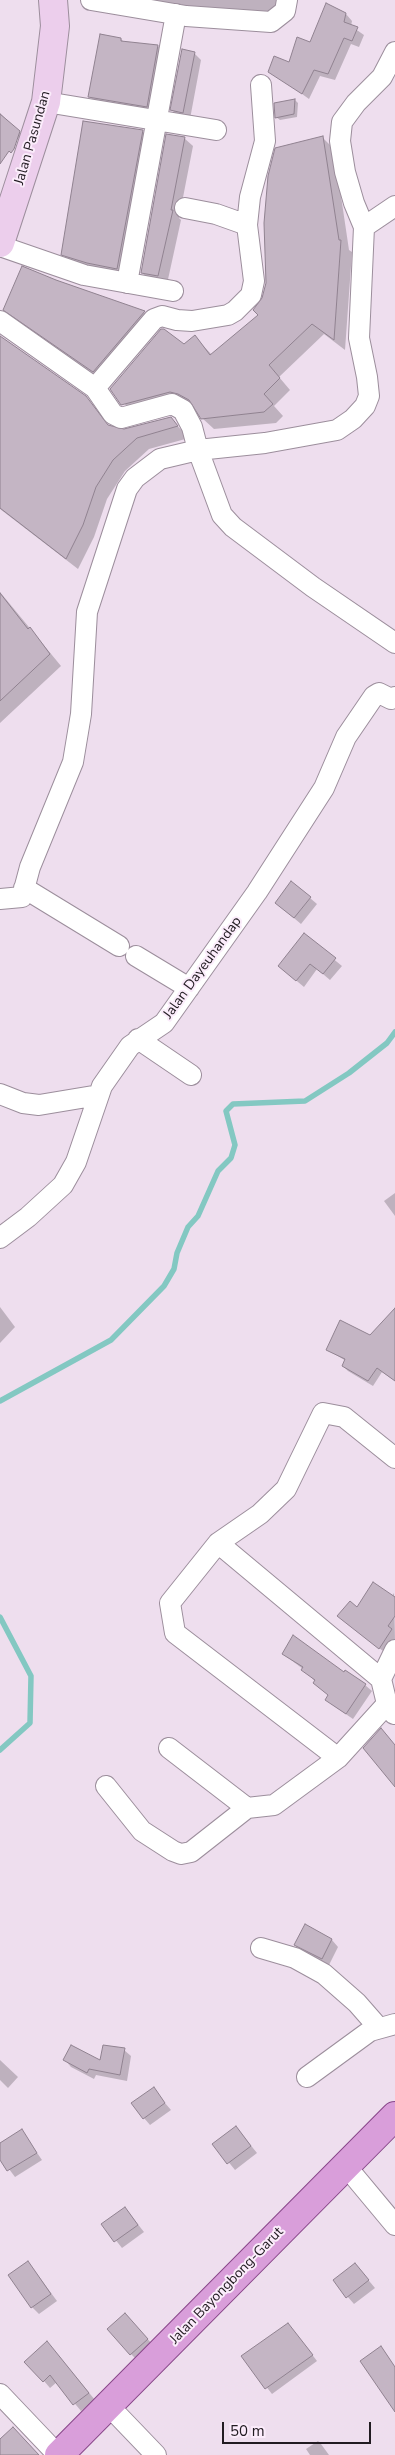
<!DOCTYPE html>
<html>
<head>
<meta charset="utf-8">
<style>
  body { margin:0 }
  #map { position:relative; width:395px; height:2455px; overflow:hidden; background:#eedeee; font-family:"Nunito Sans",sans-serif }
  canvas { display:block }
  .scale { position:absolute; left:222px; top:2422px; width:149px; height:22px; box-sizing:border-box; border:2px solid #211b21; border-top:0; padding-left:6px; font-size:15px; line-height:18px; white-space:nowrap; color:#211b21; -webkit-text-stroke:4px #fbecfb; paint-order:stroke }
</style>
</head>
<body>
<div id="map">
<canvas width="395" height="2455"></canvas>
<div class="scale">50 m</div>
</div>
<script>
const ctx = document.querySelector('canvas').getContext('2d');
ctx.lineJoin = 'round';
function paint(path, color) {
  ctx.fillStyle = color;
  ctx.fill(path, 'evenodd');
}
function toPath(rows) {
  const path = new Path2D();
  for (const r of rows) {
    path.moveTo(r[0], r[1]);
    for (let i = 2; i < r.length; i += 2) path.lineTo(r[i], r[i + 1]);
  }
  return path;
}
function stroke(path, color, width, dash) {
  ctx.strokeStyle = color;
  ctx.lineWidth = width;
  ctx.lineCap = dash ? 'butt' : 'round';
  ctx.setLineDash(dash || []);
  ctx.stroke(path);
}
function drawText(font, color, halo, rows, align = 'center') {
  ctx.font = font + ' "Nunito Sans",sans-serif';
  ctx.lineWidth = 4;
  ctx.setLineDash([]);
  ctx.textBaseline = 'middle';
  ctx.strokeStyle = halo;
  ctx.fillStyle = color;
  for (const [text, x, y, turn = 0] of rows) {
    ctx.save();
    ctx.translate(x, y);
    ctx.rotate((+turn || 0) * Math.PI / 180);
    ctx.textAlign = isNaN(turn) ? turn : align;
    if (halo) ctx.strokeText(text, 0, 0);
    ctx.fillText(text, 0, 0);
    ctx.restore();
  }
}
paint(toPath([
  [120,0,281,0,280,16],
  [346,14,352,21,351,26,364,35,359,47,351,44,335,80,320,76,309,99,270,71,289,64],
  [121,39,124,42,158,46,165,53,154,113,96,103,89,96],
  [195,54,201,60,190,119,179,117,172,110],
  [295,100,298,103,297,117,280,120,276,117],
  [0,113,22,135,0,154],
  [142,131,152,141,127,278,72,264,62,254],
  [184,138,193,146,179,218,181,220,167,284,151,281,142,273],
  [323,138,334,149,349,250,352,252,345,350,324,334,279,377,290,390,274,406,283,416,276,423,214,429,202,418,198,409,189,404,135,416,112,389,195,337,212,355,259,315],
  [23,268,144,312,156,324,105,383,17,322,5,310],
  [0,337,86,397,109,426,124,431,170,418,189,438,149,449,125,471,107,499,94,537,78,569,0,509],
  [0,592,61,666,0,723],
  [310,898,317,904,301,924,276,903],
  [304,935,342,966,330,980,317,969,304,987,286,972],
  [395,1193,395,1216,384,1201],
  [0,1307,15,1327,0,1343],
  [395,1310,395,1381,382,1372,373,1386,348,1371,343,1366,346,1361,328,1350,370,1337],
  [394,1593,395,1641,387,1654,346,1623,357,1609,392,1596],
  [283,1654,344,1674,365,1685,372,1691,353,1719,334,1706,327,1700,329,1696,303,1669],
  [306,1926,332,1940,338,1947,329,1965,302,1952,295,1945],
  [124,2050,131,2056,127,2081,96,2075,94,2079,71,2067,65,2060,101,2062],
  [0,2060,18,2077,8,2088,0,2080],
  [153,2089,171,2110,150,2125,144,2118],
  [236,2127,257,2153,235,2170,214,2144],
  [22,2131,42,2160,15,2177,0,2157,0,2144],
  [125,2208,144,2232,122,2248,103,2224],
  [28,2262,57,2301,39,2314,32,2307],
  [355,2264,375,2288,354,2304,334,2281],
  [131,2321,154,2346,138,2361,131,2354],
  [293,2330,317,2361,272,2394,243,2357],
  [53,2349,95,2400,81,2411,57,2382,50,2388,44,2381],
  [318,2441,321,2444,329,2455,310,2455,306,2449]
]), '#0003');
stroke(toPath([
  [0,1401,111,1340,164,1286,174,1269,177,1253,188,1227,198,1216,218,1171,231,1158,235,1145,226,1111,233,1104,305,1101,349,1073,387,1043,395,1032],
  [0,1617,31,1676,30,1723,0,1750]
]), '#83c8c2', 5.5);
const building = toPath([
  [326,3,346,13,344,22,358,27,352,41,344,38,328,74,314,70,302,94,268,72,274,56,289,62,297,37,310,42,326,3],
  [100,34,121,38,121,41,158,45,147,107,88,97,100,34],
  [182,49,195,52,183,113,170,110,182,49],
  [295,99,294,114,275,118,274,103,295,99],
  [0,114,20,131,14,149,11,153,9,151,0,164,0,114],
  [83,121,143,130,117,269,87,263,61,255,83,121],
  [166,134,185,137,171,210,173,210,158,276,141,273,166,134],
  [323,136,339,240,341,240,334,340,312,324,269,365,280,378,264,394,273,404,264,412,201,419,189,400,178,394,170,392,121,405,110,389,161,329,164,329,184,344,195,335,210,355,258,315,253,310,262,298,266,283,264,223,268,176,275,148,323,136],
  [22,266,56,280,145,311,93,372,3,310,22,266],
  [0,336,86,396,108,425,124,429,171,417,178,426,137,438,113,460,96,487,83,525,66,559,0,508,0,336],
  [0,593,28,629,30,627,50,654,0,701,0,593],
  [291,881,311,897,294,918,275,903,291,881],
  [304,933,336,958,323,974,310,964,296,981,278,966,304,933],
  [395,1308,395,1381,377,1368,368,1381,342,1366,345,1359,326,1350,340,1320,370,1335,395,1308],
  [373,1582,395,1597,395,1616,388,1626,392,1629,379,1649,337,1616,350,1601,357,1607,373,1582],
  [293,1635,344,1672,345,1670,366,1684,346,1714,325,1700,328,1695,313,1683,315,1680,301,1670,303,1667,282,1654,293,1635],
  [381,1728,395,1745,395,1787,363,1748,381,1728],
  [305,1924,332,1939,322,1959,294,1945,305,1924],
  [71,2045,100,2060,103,2045,125,2048,120,2075,89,2069,87,2073,63,2060,71,2045],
  [154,2087,165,2103,143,2119,131,2103,154,2087],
  [236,2126,251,2146,227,2164,212,2144,236,2126],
  [22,2129,37,2153,7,2171,0,2160,0,2143,22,2129],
  [125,2207,138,2225,114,2242,101,2224,125,2207],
  [28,2261,51,2294,31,2308,8,2275,28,2261],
  [355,2263,369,2280,346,2298,333,2280,355,2263],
  [125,2313,148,2339,130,2355,107,2329,125,2313],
  [288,2323,313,2355,265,2389,241,2356,288,2323],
  [47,2341,89,2393,73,2405,50,2375,43,2382,24,2362,47,2341],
  [381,2346,395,2367,395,2412,360,2361,381,2346],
  [13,2427,39,2455,0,2455,0,2439,13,2427]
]);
paint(building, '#c4b5c4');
stroke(building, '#908290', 1);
const street = toPath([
  [91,0,186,16,271,22,285,11,287,0],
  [46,102,216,130],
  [185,208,216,214,247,225],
  [364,227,395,206],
  [0,246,84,275,173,291],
  [127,283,176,14],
  [0,321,95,388,113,414,121,418,172,404,183,410,192,427,198,450,222,515,233,527,313,587,395,643],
  [95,388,154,319,162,316,177,320,192,321,228,315,235,311,251,295,254,281,247,225,250,197,265,141,261,85],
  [24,888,119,946],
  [0,899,22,897,30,867,73,762,81,714,87,612,127,489,135,478,160,459,198,450,265,443,337,430,353,419,365,406,369,396,367,377,359,338,364,227,354,203,345,172,340,141,342,122,356,103,382,77,395,52],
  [136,956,189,988],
  [138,1039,191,1075],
  [0,1094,23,1103,39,1105,99,1095],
  [0,1238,28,1217,63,1185,76,1162,102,1086,130,1046,164,1023,257,892,324,788,346,737,374,696,379,693,391,699,395,697],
  [218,1543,381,1679,387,1704,394,1714],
  [381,1679,395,1650],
  [169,1748,247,1808],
  [338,1758,175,1633,170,1603,218,1543,260,1514,286,1489,323,1413,344,1417,395,1458],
  [106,1786,142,1831,173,1851,181,1854,191,1852,247,1808,274,1805,338,1758,387,1704],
  [261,1948,295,1958,324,1974,357,2003,378,2027],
  [307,2077,370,2031,395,2024],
  [345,2165,395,2225],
  [0,2394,58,2455],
  [109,2406,156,2455]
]);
const secondary = toPath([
  [0,243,46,102,55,26,53,0]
]);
const primary = toPath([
  [59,2455,395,2116]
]);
stroke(street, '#9c8e9c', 22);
stroke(secondary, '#9c8e9c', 30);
stroke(primary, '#884689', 30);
stroke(street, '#fff', 20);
stroke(secondary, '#ecceec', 28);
stroke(primary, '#d99eda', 28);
drawText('14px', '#211b21', '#fbecfb', [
  ["Jalan Pasundan",33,138,-74],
  ["Jalan Dayeuhandap",203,968,-54],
  ["Jalan Bayongbong-Garut",227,2286,-46]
]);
</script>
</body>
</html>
